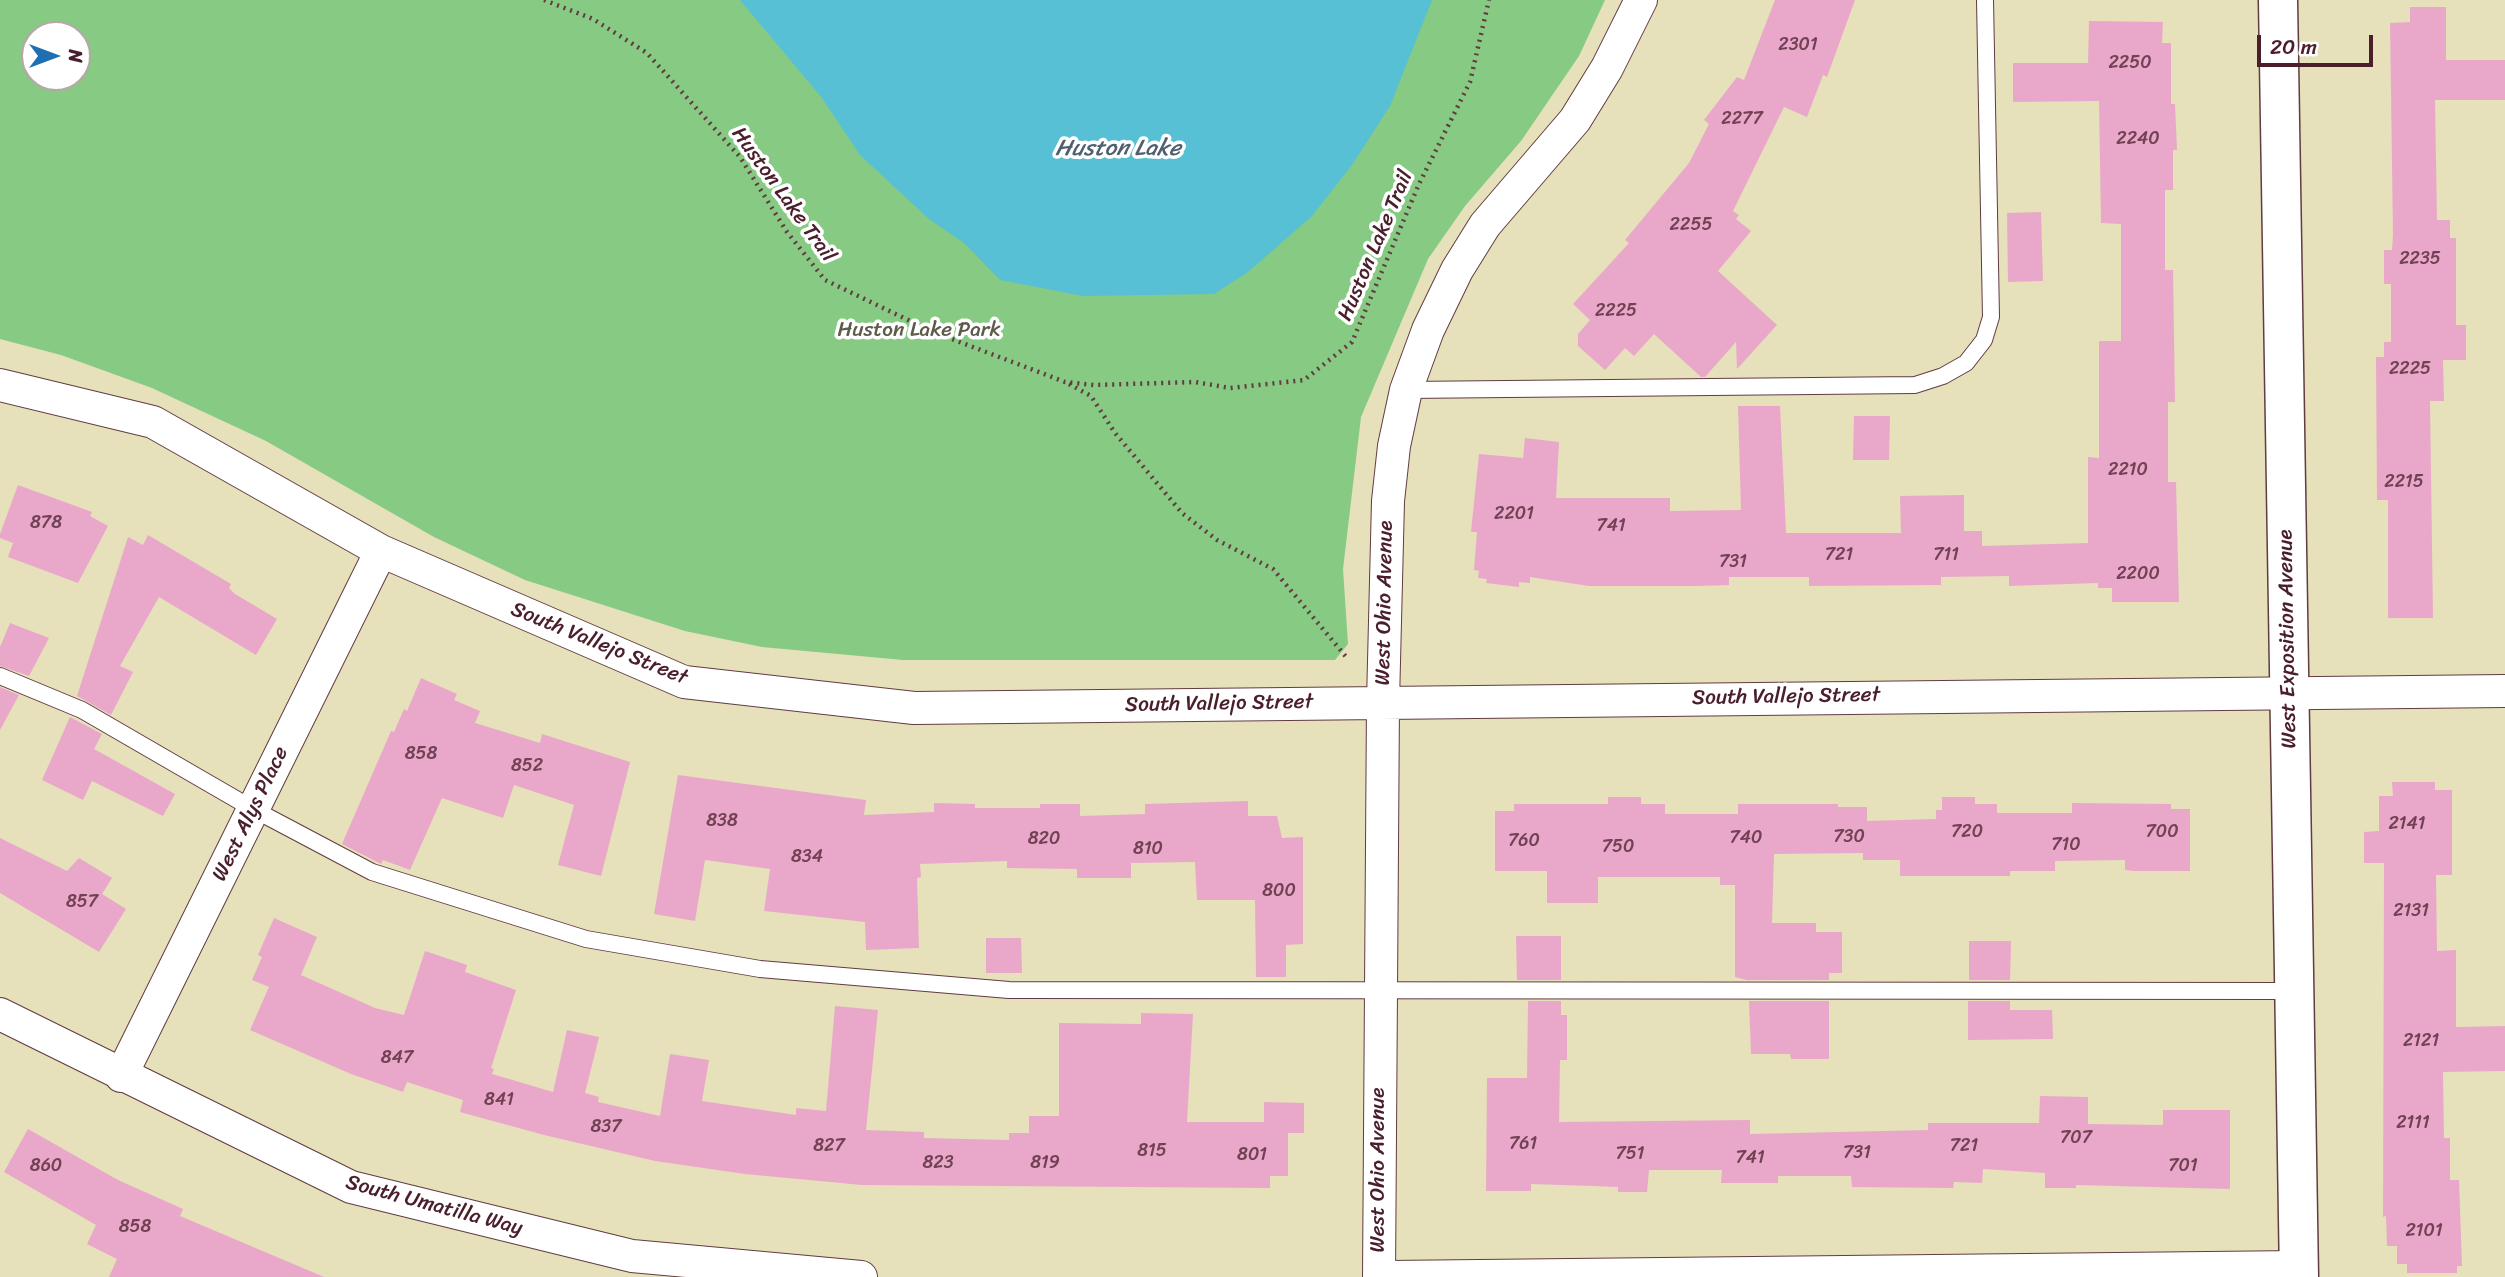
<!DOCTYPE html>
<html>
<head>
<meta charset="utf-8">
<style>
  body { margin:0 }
  #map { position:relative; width:2505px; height:1277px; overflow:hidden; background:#e6e0bb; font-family:Sriracha,sans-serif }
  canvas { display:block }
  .north { position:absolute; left:21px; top:21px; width:70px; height:70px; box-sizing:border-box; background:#fff; border:2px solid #b7a5aa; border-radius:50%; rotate:90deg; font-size:19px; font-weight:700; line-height:28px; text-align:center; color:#4a1f2b }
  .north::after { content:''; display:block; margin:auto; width:24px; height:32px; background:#1f6fb2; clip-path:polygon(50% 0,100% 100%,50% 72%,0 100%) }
  .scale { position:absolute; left:2257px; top:35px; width:116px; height:32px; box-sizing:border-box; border:4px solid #4a1f2b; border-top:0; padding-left:9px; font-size:21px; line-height:24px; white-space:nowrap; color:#4a1f2b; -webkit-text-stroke:5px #fff; paint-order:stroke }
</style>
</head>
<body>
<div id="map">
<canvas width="2505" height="1277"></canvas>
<div class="north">N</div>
<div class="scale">20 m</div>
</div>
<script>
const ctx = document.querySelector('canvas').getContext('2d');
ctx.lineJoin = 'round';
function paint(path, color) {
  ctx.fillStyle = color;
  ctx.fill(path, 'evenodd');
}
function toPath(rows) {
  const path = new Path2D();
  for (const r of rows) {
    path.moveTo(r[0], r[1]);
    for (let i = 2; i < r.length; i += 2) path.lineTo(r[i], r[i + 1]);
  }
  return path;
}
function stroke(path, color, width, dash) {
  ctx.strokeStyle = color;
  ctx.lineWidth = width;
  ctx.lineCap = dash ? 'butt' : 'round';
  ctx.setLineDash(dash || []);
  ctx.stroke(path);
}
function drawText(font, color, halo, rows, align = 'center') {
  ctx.font = font + ' Sriracha,sans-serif';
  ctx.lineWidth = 7;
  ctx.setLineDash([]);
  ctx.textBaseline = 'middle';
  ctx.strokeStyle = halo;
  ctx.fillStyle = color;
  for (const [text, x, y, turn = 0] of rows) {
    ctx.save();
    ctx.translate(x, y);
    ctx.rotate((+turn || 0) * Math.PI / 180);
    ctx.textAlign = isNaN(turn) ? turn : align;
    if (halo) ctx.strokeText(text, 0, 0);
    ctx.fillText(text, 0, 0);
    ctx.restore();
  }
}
paint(toPath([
  [0,0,1605,0,1579,56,1521,141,1465,206,1428,259,1361,417,1343,569,1348,644,1335,660,903,660,762,647,685,631,525,580,434,537,266,441,152,388,61,355,0,339],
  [35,35,77,35,77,77,35,77]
]), '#86ca83');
paint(toPath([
  [740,0,1432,0,1390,106,1352,165,1312,216,1248,272,1214,294,1083,296,1000,280,964,243,929,219,860,155,822,98]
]), '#58c0d4');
paint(toPath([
  [1775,0,1855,0,1827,77,1823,75,1807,117,1784,107,1733,211,1739,215,1736,219,1751,231,1718,271,1777,325,1737,369,1736,342,1705,377,1701,377,1654,334,1634,356,1625,348,1605,370,1578,346,1578,334,1590,320,1573,304,1629,243,1625,240,1689,163,1709,124,1704,120,1737,77,1744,80],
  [2410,7,2446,7,2446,60,2505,60,2505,100,2435,100,2437,220,2450,220,2450,238,2456,238,2456,325,2466,325,2466,360,2443,360,2444,401,2430,401,2433,618,2388,618,2388,500,2377,500,2376,357,2384,357,2384,342,2391,342,2391,284,2384,284,2384,250,2392,250,2393,235,2390,23,2410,22],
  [2089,21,2163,22,2162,43,2171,43,2171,104,2175,104,2177,150,2173,150,2173,190,2165,190,2165,270,2173,270,2175,402,2168,402,2168,482,2176,482,2179,602,2112,602,2112,588,2098,588,2098,583,2009,586,2009,576,1941,577,1941,585,1809,586,1809,577,1729,577,1729,585,1698,586,1589,586,1530,577,1530,583,1519,582,1519,587,1486,583,1487,579,1478,578,1479,571,1474,570,1477,532,1471,532,1479,454,1523,458,1525,438,1559,442,1556,498,1670,498,1670,511,1741,510,1738,406,1780,406,1786,533,1901,533,1900,496,1964,495,1964,531,1982,531,1982,546,2088,543,2088,457,2099,458,2099,341,2121,341,2121,224,2101,223,2099,101,2013,102,2013,63,2088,63],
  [2041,212,2043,281,2008,282,2007,213],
  [1854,416,1890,416,1889,460,1853,460],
  [18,485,92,512,90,516,108,526,78,583,8,557,13,543,0,538,0,534],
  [148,535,231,584,229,588,235,594,277,619,256,655,159,597,120,666,133,672,111,715,77,696,128,537,143,545],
  [10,623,49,638,29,676,0,666,0,647],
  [421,678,457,694,454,700,480,711,475,723,540,743,542,734,630,762,601,876,558,865,574,805,514,785,503,818,442,798,410,870,383,860,381,864,342,844,391,731,394,732,404,709,407,711],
  [0,687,19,695,0,730],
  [70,717,102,734,94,749,175,794,163,816,92,781,83,800,42,780],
  [678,775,866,800,864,815,934,812,934,803,975,804,975,808,1040,808,1040,804,1080,804,1080,816,1145,814,1145,804,1248,801,1248,816,1277,816,1282,838,1303,837,1303,944,1286,945,1286,977,1256,977,1255,900,1197,900,1195,862,1131,863,1131,878,1077,878,1077,869,1007,868,1007,861,920,864,921,877,917,878,919,948,866,950,865,922,764,911,770,869,705,860,695,921,654,914],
  [2392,782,2435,782,2435,790,2452,790,2452,875,2436,875,2437,951,2456,950,2456,1027,2505,1026,2505,1071,2443,1072,2444,1138,2450,1138,2450,1180,2459,1180,2462,1266,2457,1266,2457,1273,2407,1273,2407,1264,2397,1264,2397,1246,2387,1246,2386,1216,2383,1217,2384,863,2364,863,2364,832,2379,831,2379,796,2393,796],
  [1608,797,1641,797,1641,804,1665,804,1665,814,1738,814,1738,804,1838,804,1838,807,1867,807,1867,821,1936,819,1936,810,1942,810,1942,797,1975,797,1975,804,1997,804,1997,813,2072,813,2072,803,2171,804,2171,809,2190,809,2190,871,2134,871,2125,870,2125,860,2055,861,2055,871,2010,871,2010,876,1900,876,1900,860,1863,860,1863,853,1774,854,1772,923,1816,923,1816,932,1842,932,1842,973,1829,973,1829,980,1747,980,1735,977,1735,885,1720,885,1720,877,1598,877,1598,903,1547,903,1547,871,1495,871,1495,811,1514,811,1514,804,1608,804],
  [0,838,67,871,79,858,112,878,102,894,126,909,99,952,0,893],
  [274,918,317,937,301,975,375,1008,404,1015,425,951,467,965,465,972,516,990,491,1068,494,1069,492,1074,553,1092,567,1030,599,1037,585,1093,599,1097,598,1102,660,1116,670,1054,709,1060,702,1101,796,1115,796,1108,826,1111,835,1006,878,1010,866,1130,924,1132,924,1138,1009,1140,1009,1133,1029,1133,1029,1116,1059,1116,1059,1023,1141,1024,1141,1013,1193,1014,1187,1122,1264,1122,1264,1102,1304,1103,1304,1133,1288,1133,1288,1176,1270,1176,1270,1188,862,1185,745,1174,655,1161,544,1135,460,1112,463,1100,407,1082,403,1092,351,1074,250,1030,269,987,252,980,262,957,258,955],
  [1516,936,1561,936,1561,980,1517,980],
  [986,938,1021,938,1022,973,986,973],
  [1969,941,2011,941,2010,980,1969,980],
  [1528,1001,1561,1001,1561,1015,1567,1015,1567,1060,1560,1060,1559,1122,1750,1120,1750,1134,1928,1130,1928,1123,2039,1123,2040,1096,2088,1097,2088,1124,2163,1125,2163,1110,2230,1110,2230,1189,2076,1185,2076,1188,2045,1188,2045,1173,1983,1169,1982,1183,1954,1182,1953,1188,1852,1187,1851,1176,1778,1176,1778,1183,1721,1183,1722,1170,1649,1170,1647,1192,1618,1192,1618,1187,1593,1186,1531,1184,1531,1191,1486,1191,1487,1078,1527,1078],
  [1749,1001,1829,1001,1829,1059,1791,1059,1790,1054,1751,1054],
  [1968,1001,2010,1001,2010,1010,2052,1010,2053,1039,1968,1040],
  [28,1129,118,1180,183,1209,180,1216,324,1277,109,1277,117,1259,87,1244,96,1225,4,1172]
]), '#e9a8ca');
const lane = toPath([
  [1406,390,1915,385,1943,376,1966,363,1984,340,1991,317,1985,0],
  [0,676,82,710,253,809,372,872,586,939,760,969,1009,990,2294,991]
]);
const street = toPath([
  [0,385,153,422,381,551,684,682,914,708,2505,691],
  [0,1014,351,1187,632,1256,861,1277],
  [121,1076,381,551],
  [1379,1277,1383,702,1388,501,1394,446,1406,390,1428,330,1457,270,1485,225,1575,120,1607,68,1641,0],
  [1389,1277,2299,1267]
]);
const secondary = toPath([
  [2278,0,2299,1277]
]);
stroke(lane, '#613c41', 18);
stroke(street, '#613c41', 34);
stroke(secondary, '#613c41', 41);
stroke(toPath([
  [544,0,593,19,647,53,740,157,787,232,825,280,931,331,1065,382,1094,385,1195,382,1230,388,1304,380,1352,342,1419,184,1470,82,1489,0],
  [1069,384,1091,396,1115,433,1182,513,1217,540,1273,569,1347,658]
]), '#613c41', 4.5, [2, 5]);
stroke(lane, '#fff', 16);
stroke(street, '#fff', 32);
stroke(secondary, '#fff', 38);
drawText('18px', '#724153', null, [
  ["2301",1798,45],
  ["2250",2130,63],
  ["2277",1742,119],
  ["2240",2138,139],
  ["2255",1691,225],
  ["2235",2420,259],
  ["2225",1616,311],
  ["2225",2410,369],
  ["2210",2128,470],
  ["2215",2404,482],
  ["2201",1514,514],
  ["878",46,523],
  ["741",1611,526],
  ["721",1839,555],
  ["711",1946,555],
  ["731",1733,562],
  ["2200",2138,574],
  ["858",421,754],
  ["852",527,766],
  ["838",722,821],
  ["2141",2407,824],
  ["720",1967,832],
  ["700",2162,832],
  ["730",1849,837],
  ["740",1746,838],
  ["820",1044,839],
  ["760",1524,841],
  ["710",2066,845],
  ["750",1618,847],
  ["810",1148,849],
  ["834",807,857],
  ["800",1279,891],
  ["857",82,902],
  ["2131",2411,911],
  ["2121",2421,1041],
  ["847",397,1058],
  ["841",499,1100],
  ["2111",2413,1123],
  ["837",606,1127],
  ["707",2076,1138],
  ["761",1523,1144],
  ["827",829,1146],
  ["721",1964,1146],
  ["815",1152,1151],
  ["731",1857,1153],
  ["751",1630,1154],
  ["801",1252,1155],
  ["741",1750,1158],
  ["823",938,1163],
  ["819",1045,1163],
  ["860",46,1166],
  ["701",2183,1166],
  ["858",135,1227],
  ["2101",2424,1231]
]);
drawText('21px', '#4a1f2b', '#fff', [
  ["Huston Lake Trail",783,195,54],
  ["Huston Lake Trail",1376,246,-67],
  ["West Ohio Avenue",1385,603,-89],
  ["West Exposition Avenue",2288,639,-91],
  ["South Vallejo Street",599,644,22],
  ["South Vallejo Street",1786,697,-1],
  ["South Vallejo Street",1219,704,-1],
  ["West Alys Place",251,814,-64],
  ["West Ohio Avenue",1379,1170,-90],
  ["South Umatilla Way",434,1206,15]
]);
drawText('21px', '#5f5b4a', '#fff', [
  ["Huston Lake Park",919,331]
]);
drawText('italic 23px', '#505f6f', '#fff', [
  ["Huston Lake",1118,149]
]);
</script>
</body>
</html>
